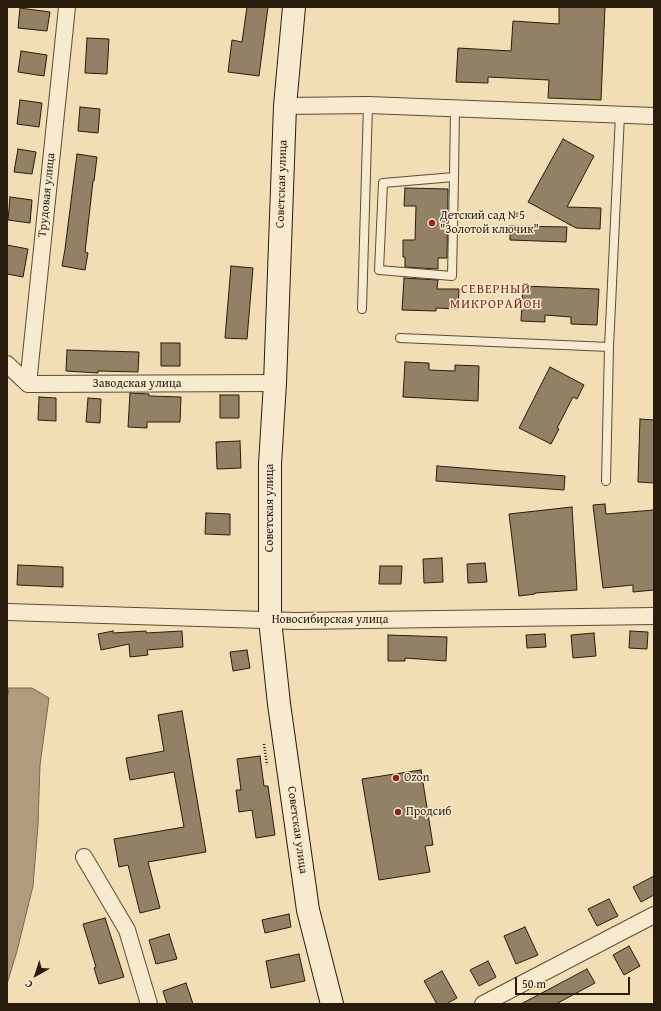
<!DOCTYPE html>
<html>
<head>
<meta charset="utf-8">
<style>
  body { margin:0 }
  #map { position:relative; width:661px; height:1011px; overflow:hidden; background:#f2deb5; font-family:"Gentium Book Plus",serif }
  canvas { display:block }
  .frame { position:absolute; inset:0; border:8px solid #291c0d; pointer-events:none }
  .north { position:absolute; left:16px; top:955px; width:40px; height:40px; -webkit-text-stroke:3px #f7eacf; paint-order:stroke; rotate:219deg; font-size:11px; font-weight:700; line-height:16px; text-align:center; color:#291c0d }
  .north::after { content:''; display:block; margin:auto; width:14px; height:18px; background:#291c0d; clip-path:polygon(50% 0,100% 100%,50% 72%,0 100%) }
  .scale { position:absolute; left:515px; top:977px; width:115px; height:18px; box-sizing:border-box; border:2px solid #291c0d; border-top:0; padding-left:5px; font-size:12px; line-height:14px; white-space:nowrap; color:#291c0d; -webkit-text-stroke:3px #f7eacf; paint-order:stroke }
</style>
</head>
<body>
<div id="map">
<canvas width="661" height="1011"></canvas>
<div class="frame"></div>
<div class="north">С</div>
<div class="scale">50 m</div>
</div>
<script>
const ctx = document.querySelector('canvas').getContext('2d');
ctx.lineJoin = 'round';
function paint(path, color) {
  ctx.fillStyle = color;
  ctx.fill(path, 'evenodd');
}
function toPath(rows) {
  const path = new Path2D();
  for (const r of rows) {
    path.moveTo(r[0], r[1]);
    for (let i = 2; i < r.length; i += 2) path.lineTo(r[i], r[i + 1]);
  }
  return path;
}
function stroke(path, color, width, dash) {
  ctx.strokeStyle = color;
  ctx.lineWidth = width;
  ctx.lineCap = dash ? 'butt' : 'round';
  ctx.setLineDash(dash || []);
  ctx.stroke(path);
}
function drawText(font, color, halo, rows, align = 'center') {
  ctx.font = font + ' "Gentium Book Plus",serif';
  ctx.lineWidth = 3;
  ctx.setLineDash([]);
  ctx.textBaseline = 'middle';
  ctx.strokeStyle = halo;
  ctx.fillStyle = color;
  for (const [text, x, y, turn = 0] of rows) {
    ctx.save();
    ctx.translate(x, y);
    ctx.rotate((+turn || 0) * Math.PI / 180);
    ctx.textAlign = isNaN(turn) ? turn : align;
    if (halo) ctx.strokeText(text, 0, 0);
    ctx.fillText(text, 0, 0);
    ctx.restore();
  }
}
const water = toPath([
  [9,688,32,688,49,698,40,765,38,825,33,886,17,951,7,984,7,699,9,688]
]);
paint(water, '#ae9c7c');
stroke(water, '#796950', 1);
const building = toPath([
  [247,7,268,7,259,76,228,72,232,40,242,42,247,7],
  [559,7,605,7,601,100,548,98,549,80,488,77,488,83,456,82,458,48,511,51,513,21,559,24,559,7],
  [20,8,50,12,47,31,18,28,20,8],
  [87,38,109,39,107,74,85,73,87,38],
  [21,51,47,55,44,76,18,72,21,51],
  [20,100,42,103,39,127,17,124,20,100],
  [80,107,100,109,98,133,78,131,80,107],
  [563,139,594,156,567,207,601,208,600,229,576,228,528,202,563,139],
  [18,149,36,152,32,174,14,172,18,149],
  [77,154,97,157,94,181,93,181,85,252,88,253,85,270,62,266,65,249,77,154],
  [405,188,448,189,447,258,438,258,438,269,405,267,405,257,403,257,403,240,415,240,416,206,404,206,405,188],
  [10,197,32,200,30,223,8,220,10,197],
  [510,226,567,227,566,242,510,240,510,226],
  [7,245,28,249,23,277,7,274,7,245],
  [231,266,253,268,247,339,225,338,231,266],
  [404,278,438,280,437,289,459,289,458,309,436,308,436,311,402,310,404,278],
  [523,286,599,289,597,325,571,324,571,317,545,315,545,322,521,321,523,286],
  [161,343,180,343,180,366,161,366,161,343],
  [67,350,139,352,138,372,98,371,98,373,66,371,67,350],
  [405,362,429,363,429,370,455,371,455,365,479,366,478,401,403,397,405,362],
  [550,367,584,385,577,399,573,397,557,428,559,429,551,444,519,428,550,367],
  [130,393,149,394,149,396,181,397,180,422,147,422,147,428,128,427,130,393],
  [220,395,239,395,239,418,220,418,220,395],
  [39,397,56,398,56,421,38,420,39,397],
  [88,398,101,399,100,423,86,422,88,398],
  [640,419,654,420,654,483,638,482,640,419],
  [240,441,241,468,217,469,216,442,240,441],
  [437,466,565,476,564,490,436,481,437,466],
  [605,504,606,514,654,510,654,590,633,592,633,585,603,588,593,505,605,504],
  [572,507,577,590,535,593,535,594,519,596,509,514,572,507],
  [206,513,230,514,230,535,205,534,206,513],
  [442,558,443,582,424,583,423,559,442,558],
  [485,563,487,582,468,583,467,564,485,563],
  [18,565,63,567,63,587,17,585,18,565],
  [380,566,402,566,401,584,379,584,380,566],
  [113,631,113,633,146,631,146,633,182,631,183,647,147,650,148,655,130,657,129,644,101,650,98,634,113,631],
  [630,631,648,632,647,649,629,648,630,631],
  [594,633,596,656,573,658,571,635,594,633],
  [545,634,546,647,527,648,526,635,545,634],
  [388,635,447,637,446,661,405,658,405,661,388,661,388,635],
  [247,650,250,668,233,671,230,652,247,650],
  [182,711,206,852,148,862,160,908,140,913,128,865,119,867,114,839,184,827,174,772,130,780,126,758,164,751,158,715,182,711],
  [260,756,264,786,268,786,275,835,256,838,252,810,239,812,236,790,241,790,237,759,260,756],
  [421,770,433,845,425,846,430,872,379,880,362,779,421,770],
  [654,876,654,895,641,902,633,887,654,876],
  [609,899,618,916,597,926,588,909,609,899],
  [289,914,291,927,265,933,262,920,289,914],
  [105,918,124,977,99,984,94,968,96,967,83,924,105,918],
  [525,927,538,955,516,964,504,936,525,927],
  [169,934,177,959,156,964,149,940,169,934],
  [629,946,640,966,624,975,613,955,629,946],
  [299,954,305,981,271,988,266,961,299,954],
  [488,961,496,977,479,986,470,970,488,961],
  [587,969,595,983,556,1004,521,1004,587,969],
  [442,971,457,998,446,1004,437,1004,424,981,442,971],
  [186,983,193,1004,167,1004,163,991,186,983]
]);
paint(building, '#928164');
stroke(building, '#291c0d', 1);
const service = toPath([
  [454,177,452,276,379,270,383,183,454,177,455,108],
  [362,309,368,105],
  [400,338,609,347],
  [606,481,609,347,620,115]
]);
const minor = toPath([
  [285,106,368,105,654,116],
  [7,364,28,384,275,383],
  [28,384,67,7],
  [7,612,296,621,654,616],
  [84,857,127,930,149,1004],
  [483,1004,654,915]
]);
const secondary = toPath([
  [294,7,285,106,275,383,270,464,270,620,279,704,308,910,332,1004]
]);
stroke(service, '#5b4c37', 10);
stroke(minor, '#5b4c37', 18);
stroke(secondary, '#291c0d', 24);
stroke(toPath([
  [264,744,267,765]
]), '#291c0d', 2.5, [1, 2]);
stroke(service, '#f7eacf', 8);
stroke(minor, '#f7eacf', 16);
stroke(secondary, '#f7eacf', 22);
for (const [x, y, r, color] of [
  [432,223,4,"#8f2418"],
  [396,778,4,"#8f2418"],
  [398,812,4,"#8f2418"]
]) {
  const dot = new Path2D();
  dot.arc(x, y, r, 0, 2 * Math.PI);
  ctx.fillStyle = color;
  ctx.fill(dot);
  stroke(dot, '#f7eacf', 1.5);
}
drawText('12px', '#291c0d', '#f7eacf', [
  ["Советская улица",282,184,-88],
  ["Трудовая улица",47,195,-84],
  ["Заводская улица",137,384],
  ["Советская улица",270,508,-90],
  ["Новосибирская улица",330,620],
  ["Советская улица",297,830,82]
]);
drawText('12px', '#291c0d', '#f7eacf', [
  ["Детский сад №5",440,216],
  ["\"Золотой ключик\"",440,230],
  ["Ozon",404,778],
  ["Продсиб",406,812]
], 'left');
ctx.letterSpacing = '1px';
drawText('13px', '#7a1f14', '#f7eacf', [
  ["СЕВЕРНЫЙ",496,290],
  ["МИКРОРАЙОН",496,305]
]);
ctx.letterSpacing = '0px';
</script>
</body>
</html>
